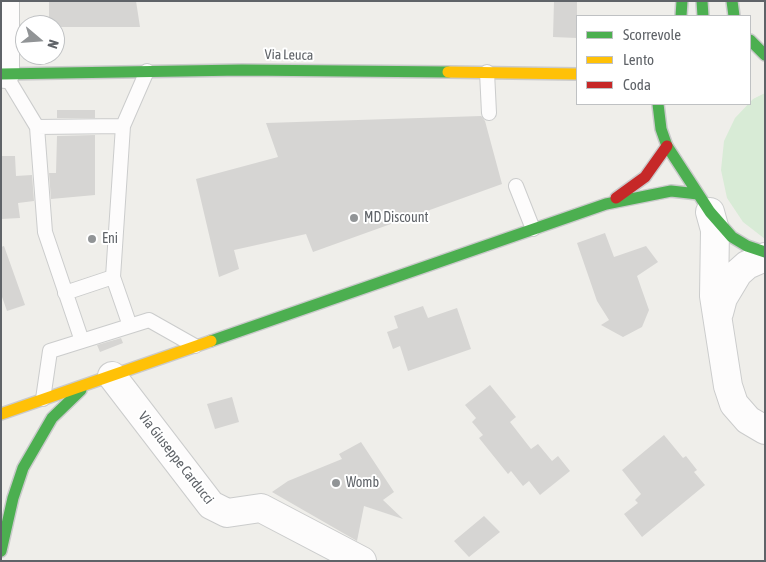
<!DOCTYPE html>
<html>
<head>
<meta charset="utf-8">
<style>
  body { margin:0 }
  #map { position:relative; width:766px; height:562px; overflow:hidden; background:#efeeea; font-family:"Asap Condensed",sans-serif }
  canvas { display:block }
  .frame { position:absolute; inset:0; border:2px solid #5f6368; pointer-events:none }
  .legend { position:absolute; left:576px; top:15px; width:175px; height:90px; box-sizing:border-box; background:#fff; border:1px solid #bfc1c3; margin:0; padding:6px 9px; list-style:none; font-size:15px; color:#5f6368 }
  .legend li { display:flex; align-items:center; gap:10px; height:25px }
  .legend b { width:25px; border:1px solid #bfc1c3 }
  .north { position:absolute; left:15px; top:15px; width:50px; height:50px; box-sizing:border-box; background:#fff; border:1px solid #bfc1c3; border-radius:50%; rotate:108deg; font-size:14px; font-weight:700; line-height:20px; text-align:center; color:#5f6368 }
  .north::after { content:''; display:block; margin:auto; width:18px; height:22px; background:#919496; clip-path:polygon(50% 0,100% 100%,50% 72%,0 100%) }
</style>
</head>
<body>
<div id="map">
<canvas width="766" height="562"></canvas>
<div class="frame"></div>
<ul class="legend">
<li><b style="height:6px;background:#4caf50"></b>Scorrevole</li>
<li><b style="height:6px;background:#ffc107"></b>Lento</li>
<li><b style="height:6px;background:#c62828"></b>Coda</li>
</ul>
<div class="north">N</div>
</div>
<script>
const ctx = document.querySelector('canvas').getContext('2d');
ctx.lineJoin = 'round';
function paint(path, color) {
  ctx.fillStyle = color;
  ctx.fill(path, 'evenodd');
}
function toPath(rows) {
  const path = new Path2D();
  for (const r of rows) {
    path.moveTo(r[0], r[1]);
    for (let i = 2; i < r.length; i += 2) path.lineTo(r[i], r[i + 1]);
  }
  return path;
}
function stroke(path, color, width, dash) {
  ctx.strokeStyle = color;
  ctx.lineWidth = width;
  ctx.lineCap = dash ? 'butt' : 'round';
  ctx.setLineDash(dash || []);
  ctx.stroke(path);
}
function drawText(font, color, halo, rows, align = 'center') {
  ctx.font = font + ' "Asap Condensed",sans-serif';
  ctx.lineWidth = 4;
  ctx.setLineDash([]);
  ctx.textBaseline = 'middle';
  ctx.strokeStyle = halo;
  ctx.fillStyle = color;
  for (const [text, x, y, turn = 0] of rows) {
    ctx.save();
    ctx.translate(x, y);
    ctx.rotate((+turn || 0) * Math.PI / 180);
    ctx.textAlign = isNaN(turn) ? turn : align;
    if (halo) ctx.strokeText(text, 0, 0);
    ctx.fillText(text, 0, 0);
    ctx.restore();
  }
}
paint(toPath([
  [765,93,765,239,743,222,727,198,721,170,724,141,735,118,753,99]
]), '#d8ebd6');
paint(toPath([
  [49,1,136,1,140,27,55,27,55,25,49,25],
  [554,1,577,1,577,38,553,37],
  [57,110,95,110,95,118,57,118],
  [481,116,485,121,502,184,313,252,306,234,234,250,239,269,219,277,196,179,278,157,266,123],
  [95,135,95,195,51,199,49,173,56,173,57,136],
  [1,156,15,156,16,176,32,175,34,201,18,203,20,218,1,219],
  [605,233,614,257,646,246,658,262,637,276,649,310,642,327,623,337,601,325,609,320,597,301,577,243],
  [4,246,25,305,7,311,1,294,1,247],
  [423,306,428,318,457,308,471,349,408,371,400,346,393,349,387,332,398,328,394,316],
  [121,338,123,343,100,352,97,345],
  [490,385,516,417,510,422,531,449,538,444,552,461,558,456,570,471,540,495,529,481,523,486,511,471,508,474,479,438,483,435,472,422,476,418,465,405],
  [232,397,239,422,215,429,207,404],
  [664,435,683,458,686,456,697,470,694,472,705,485,642,537,624,514,638,503,635,500,641,494,622,470],
  [361,442,394,492,383,500,403,519,364,506,357,541,272,492,288,481,342,459,339,454],
  [484,516,500,532,469,557,454,541]
]), '#d6d5d3');
const lane = toPath([
  [487,72,489,113],
  [5,74,37,127,123,126,147,71],
  [123,126,113,277,130,326],
  [37,127,45,232,82,341],
  [516,186,533,229],
  [65,293,113,277],
  [43,399,50,351,149,320,195,346]
]);
const street = toPath([
  [5,74,5,1],
  [710,212,715,230,714,296,728,386,734,404,748,420,765,430],
  [719,313,723,298,738,273,747,265,765,257],
  [112,376,211,505,227,513,261,508,362,561]
]);
const fast = toPath([
  [702,1,703,16],
  [732,1,734,16],
  [681,16,682,1],
  [750,40,765,55],
  [1,74,242,70,448,72],
  [658,104,661,129,667,146,710,212,732,237,747,246,765,252],
  [211,341,606,204,671,191,698,194],
  [1,551,13,498,23,468,52,418,81,390]
]);
const slow = toPath([
  [448,72,577,74],
  [1,414,211,341]
]);
const jam = toPath([
  [616,198,645,177,667,146]
]);
stroke(lane, '#cbcccc', 16);
stroke(street, '#cbcccc', 30);
stroke(fast, '#cacacb', 14);
stroke(slow, '#cacacb', 14);
stroke(jam, '#cacacb', 14);
stroke(lane, '#fdfcfc', 14);
stroke(street, '#fdfcfc', 28);
stroke(fast, '#4caf50', 11);
stroke(slow, '#ffc107', 11);
stroke(jam, '#c62828', 11);
for (const [x, y, r, color] of [
  [354,218,5,"#919496"],
  [92,239,5,"#919496"],
  [336,483,5,"#919496"]
]) {
  const dot = new Path2D();
  dot.arc(x, y, r, 0, 2 * Math.PI);
  ctx.fillStyle = color;
  ctx.fill(dot);
  stroke(dot, '#fff', 2);
}
drawText('14px', '#5f6368', '#fff', [
  ["Via Leuca",289,55,1],
  ["Via Giuseppe Carducci",176,458,52]
]);
drawText('14px', '#5f6368', '#fff', [
  ["MD Discount",364,218],
  ["Eni",102,239],
  ["Womb",346,483]
], 'left');
</script>
</body>
</html>
